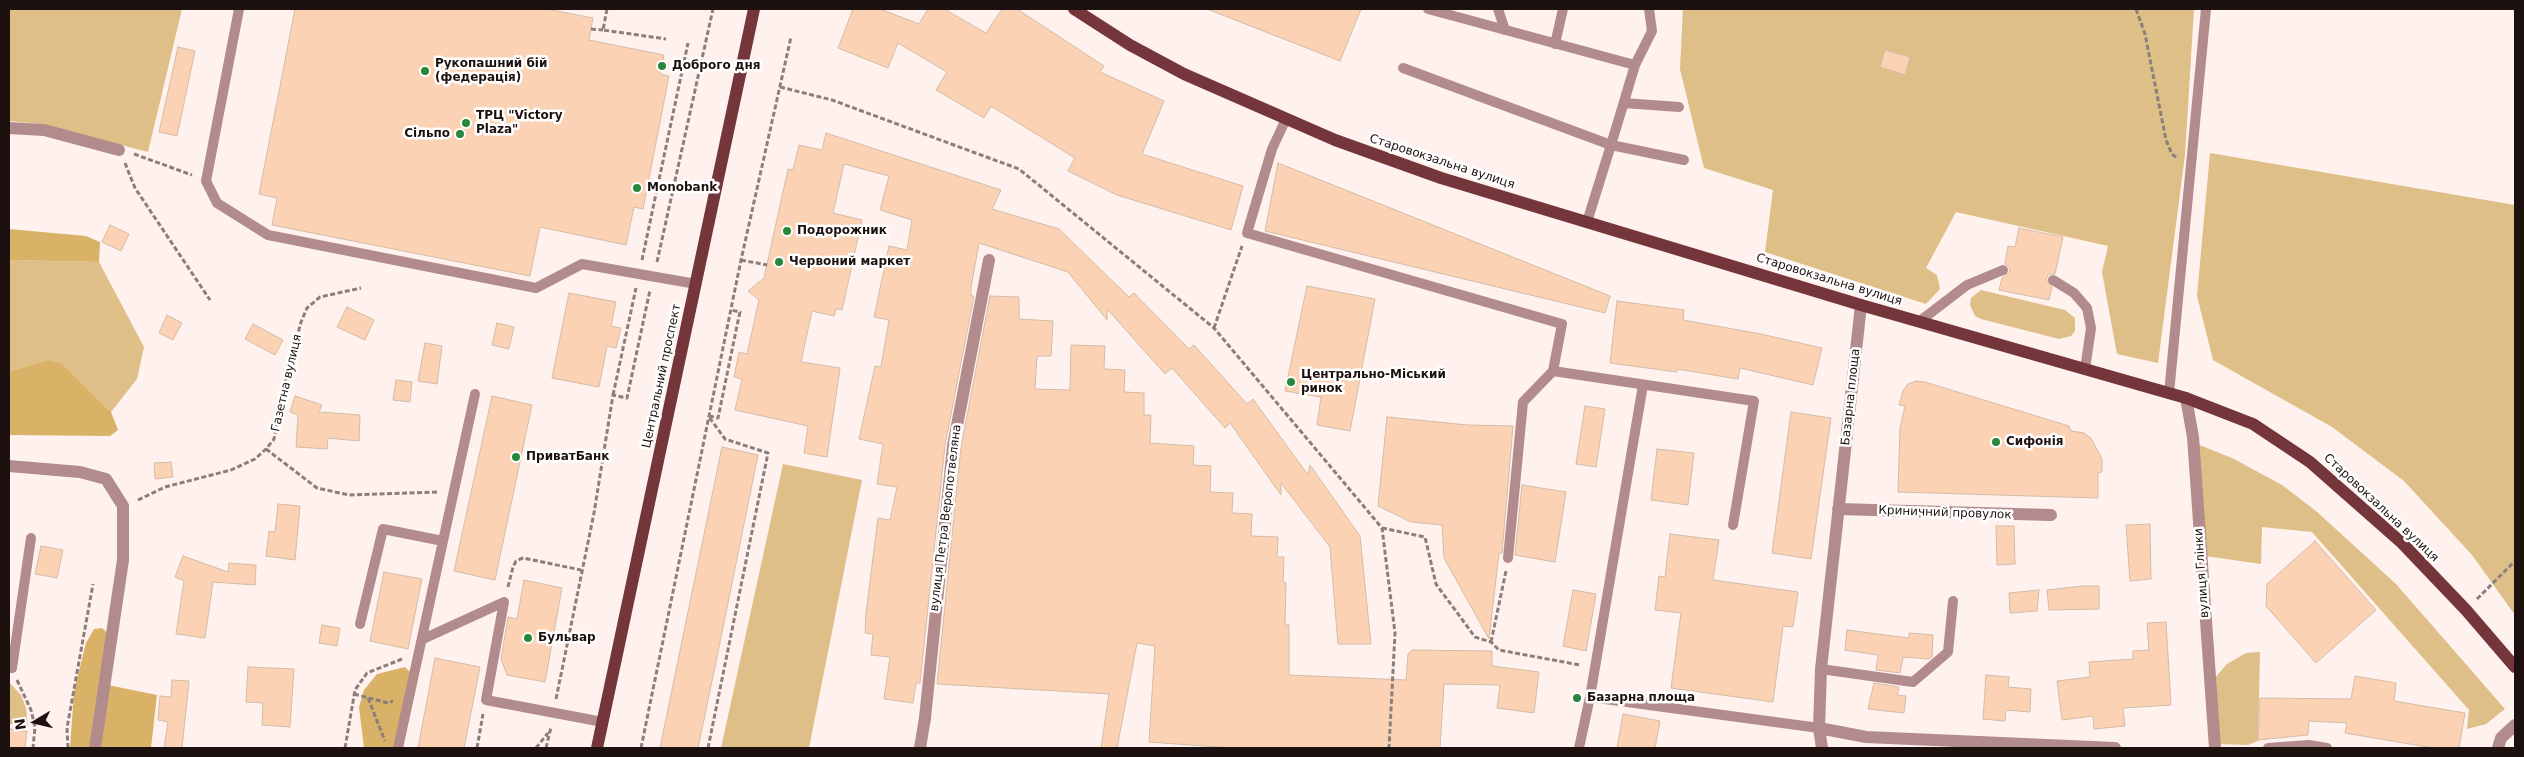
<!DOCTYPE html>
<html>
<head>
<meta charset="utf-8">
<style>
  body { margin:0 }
  #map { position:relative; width:2524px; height:757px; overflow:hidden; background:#fff1ed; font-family:"DejaVu Sans",sans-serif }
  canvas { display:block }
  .frame { position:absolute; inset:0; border:10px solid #1c110e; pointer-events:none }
  .north { position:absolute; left:10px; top:697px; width:50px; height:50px; -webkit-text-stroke:4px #fff; paint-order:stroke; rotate:261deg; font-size:14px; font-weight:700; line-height:20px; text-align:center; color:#1c110e }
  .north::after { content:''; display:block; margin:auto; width:18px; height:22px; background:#1c110e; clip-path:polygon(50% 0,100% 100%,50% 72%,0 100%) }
</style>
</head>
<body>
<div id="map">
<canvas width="2524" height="757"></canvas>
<div class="frame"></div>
<div class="north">N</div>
</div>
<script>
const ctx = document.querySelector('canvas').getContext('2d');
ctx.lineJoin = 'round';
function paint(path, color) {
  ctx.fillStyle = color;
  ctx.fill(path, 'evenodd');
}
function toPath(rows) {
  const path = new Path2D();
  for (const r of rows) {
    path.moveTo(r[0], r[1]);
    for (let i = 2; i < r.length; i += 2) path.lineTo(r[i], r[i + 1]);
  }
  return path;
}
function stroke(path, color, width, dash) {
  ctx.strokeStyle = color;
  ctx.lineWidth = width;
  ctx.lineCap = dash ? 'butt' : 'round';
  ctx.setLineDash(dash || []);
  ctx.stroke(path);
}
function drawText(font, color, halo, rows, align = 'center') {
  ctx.font = font + ' "DejaVu Sans",sans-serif';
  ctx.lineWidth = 5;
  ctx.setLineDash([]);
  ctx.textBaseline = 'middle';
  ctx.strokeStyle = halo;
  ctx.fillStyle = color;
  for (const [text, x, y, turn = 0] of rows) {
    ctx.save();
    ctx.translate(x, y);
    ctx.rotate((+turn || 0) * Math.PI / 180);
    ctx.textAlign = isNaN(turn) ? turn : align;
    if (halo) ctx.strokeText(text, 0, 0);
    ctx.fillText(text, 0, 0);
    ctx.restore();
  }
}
paint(toPath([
  [9,9,182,9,148,152,42,124,9,121],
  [1683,9,2194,9,2185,155,2158,363,2117,354,2102,272,2108,246,1956,212,1926,268,1937,275,1940,289,1926,304,1765,252,1773,190,1704,168,1680,69],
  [2210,153,2515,205,2515,615,2472,555,2404,481,2332,427,2213,360,2197,296],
  [9,260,99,262,144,347,137,379,111,412,62,363,48,360,9,371],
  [1981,290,2065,310,2075,318,2075,331,2071,336,2059,339,1981,319,1975,316,1970,305,1971,298],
  [2197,444,2232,458,2282,485,2316,511,2396,584,2505,709,2486,724,2467,729,2469,710,2312,532,2262,527,2261,564,2205,556],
  [783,464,862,480,809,748,721,748],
  [2260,652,2258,741,2248,745,2218,744,2213,680,2227,664,2246,653],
  [9,682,21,695,26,708,28,726,9,724]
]), '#debf88');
paint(toPath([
  [9,229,86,236,100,242,99,262,9,260],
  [48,360,62,363,111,412,118,430,110,436,9,435,9,371],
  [102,628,111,636,103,684,157,695,151,748,70,748,74,691,86,643,94,629],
  [405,667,410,672,395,748,364,748,359,707,364,690,377,674]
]), '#d9b268');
const building = toPath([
  [295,9,547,9,593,18,589,40,664,55,660,74,669,76,643,209,634,207,626,245,540,227,530,276,272,225,277,198,259,194,295,9],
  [853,9,880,9,919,24,928,9,944,9,986,33,1002,9,1017,9,1104,66,1100,72,1164,101,1142,154,1243,186,1231,230,1117,195,1068,171,1075,158,991,106,984,118,936,90,947,72,898,43,888,68,838,48,853,9],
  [1207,9,1361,9,1340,61,1207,9],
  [178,47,195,51,177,136,159,132,178,47],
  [1885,50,1910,57,1905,75,1880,67,1885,50],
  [826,133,1001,190,992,209,1059,229,1129,297,1134,293,1189,349,1194,345,1247,404,1253,399,1308,475,1310,465,1360,536,1371,644,1338,644,1330,547,1281,483,1281,495,1230,423,1225,428,1172,368,1165,374,1107,309,1107,320,1068,272,979,243,971,287,971,296,974,296,945,445,920,683,916,683,913,703,884,699,890,657,871,655,873,634,865,633,866,613,878,518,890,520,897,487,877,484,883,444,859,439,875,366,881,367,889,320,874,317,889,246,907,250,912,220,880,210,889,176,844,164,833,213,862,220,842,310,836,309,834,316,812,311,801,362,840,368,827,457,804,453,808,426,735,410,742,379,734,377,739,352,747,354,759,300,748,291,764,278,788,169,793,170,799,145,822,150,826,133],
  [1278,163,1610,296,1605,313,1265,231,1278,163],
  [110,225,129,234,121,251,102,242,110,225],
  [2019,228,2063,237,2055,274,2049,274,2046,279,2052,287,2049,300,1999,290,2002,278,2010,271,2009,267,2005,264,2008,246,2015,247,2019,228],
  [1307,286,1375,299,1350,431,1317,425,1321,397,1285,391,1307,286],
  [569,293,616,302,611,326,621,328,616,348,607,346,599,387,552,378,569,293],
  [990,296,1019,297,1019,319,1053,321,1051,356,1037,356,1035,389,1070,390,1071,345,1105,346,1104,369,1125,370,1124,392,1144,393,1144,415,1151,415,1150,443,1194,446,1193,465,1211,466,1210,492,1233,493,1232,513,1252,514,1251,536,1278,537,1277,557,1284,557,1283,582,1286,583,1285,625,1289,625,1289,675,1406,680,1408,654,1412,650,1492,651,1492,666,1539,672,1534,713,1497,708,1500,685,1444,684,1440,748,1231,748,1149,742,1155,646,1137,643,1117,748,1101,748,1109,694,937,684,961,447,990,296],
  [1617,301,1684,310,1683,320,1761,334,1822,348,1813,385,1740,368,1738,379,1677,369,1677,372,1610,363,1617,301],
  [347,307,374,320,365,340,337,327,347,307],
  [167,315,182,323,173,340,159,333,167,315],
  [497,323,514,327,509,349,492,345,497,323],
  [253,324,283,340,275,355,245,339,253,324],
  [425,343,442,346,437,384,418,381,425,343],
  [396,380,412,382,410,402,393,400,396,380],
  [1916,381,1925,382,2069,426,2071,431,2084,433,2091,438,2102,459,2102,472,2098,473,2098,498,1898,492,1900,428,1905,406,1899,405,1903,391,1908,384,1916,381],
  [295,396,322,405,319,412,360,415,359,441,328,438,327,449,296,447,298,415,290,412,295,396],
  [492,396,532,405,495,580,454,571,492,396],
  [1585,406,1605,409,1596,467,1576,464,1585,406],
  [1791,412,1831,418,1811,559,1772,553,1791,412],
  [1387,417,1468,425,1513,426,1502,553,1499,553,1489,639,1444,558,1442,525,1411,522,1378,506,1387,417],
  [722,447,758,455,716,662,698,748,660,748,722,447],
  [1657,449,1694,453,1688,505,1651,500,1657,449],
  [171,462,173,477,155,479,154,463,171,462],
  [1522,485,1566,492,1555,562,1515,555,1522,485],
  [278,504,300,506,295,560,266,556,269,531,275,532,278,504],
  [2150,524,2151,579,2130,581,2126,525,2150,524],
  [1996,526,2014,526,2015,564,1997,565,1996,526],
  [1670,534,1719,540,1713,580,1798,592,1793,627,1783,626,1773,702,1671,688,1681,613,1655,610,1659,576,1665,577,1670,534],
  [2315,541,2376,610,2316,663,2266,606,2267,584,2315,541],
  [41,546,63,550,57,578,35,574,41,546],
  [183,556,228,572,229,563,256,565,255,585,213,582,205,638,176,634,184,581,175,577,183,556],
  [384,572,422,579,408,649,370,641,384,572],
  [524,580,562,588,545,682,507,675,501,659,508,617,517,619,524,580],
  [2082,586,2099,586,2099,609,2049,610,2047,590,2082,586],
  [1573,590,1596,594,1586,651,1563,646,1573,590],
  [2039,590,2037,611,2010,613,2009,593,2039,590],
  [2166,622,2171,705,2123,708,2125,726,2094,729,2093,716,2062,720,2057,681,2090,677,2089,662,2133,659,2133,651,2149,650,2147,623,2166,622],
  [322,625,340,628,337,646,319,643,322,625],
  [1847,630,1909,638,1909,633,1933,635,1932,657,1929,659,1903,657,1900,673,1876,670,1878,655,1845,650,1847,630],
  [435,658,480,667,464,748,418,748,435,658],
  [248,667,294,669,290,727,262,725,263,703,246,702,248,667],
  [1986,675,2009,677,2008,687,2031,689,2030,712,2006,710,2005,721,1983,719,1986,675],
  [2355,676,2396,683,2394,701,2465,713,2459,748,2433,748,2345,733,2347,723,2309,721,2308,735,2258,740,2260,698,2351,699,2355,676],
  [172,680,189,681,182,748,164,748,168,722,158,720,160,696,171,697,172,680],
  [1874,683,1899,687,1897,695,1906,696,1904,713,1868,709,1874,683],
  [1623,714,1660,721,1655,748,1617,748,1623,714],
  [9,729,27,731,25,748,9,748,9,729]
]);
paint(building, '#fbd3b4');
stroke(building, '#d3bba8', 1);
stroke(toPath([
  [607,9,603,30,666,39],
  [2136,9,2145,34,2166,140,2172,154,2177,158],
  [591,29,603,30],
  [780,87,832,100,1019,169,1214,328,1382,528,1395,633,1389,748],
  [134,154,192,175],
  [125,163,135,188,210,300],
  [642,260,688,43],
  [741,260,767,265],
  [657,262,713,9],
  [1214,328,1242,246],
  [613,395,636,288],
  [709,416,718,418,738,321,740,312,731,310],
  [266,449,317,488,349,495,438,492],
  [138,500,165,487,231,470,255,459,266,449,274,439,286,379,301,322,307,308,320,297,361,288],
  [1382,528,1425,537,1436,584,1475,637,1491,642,1499,650,1580,665],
  [508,587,513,567,516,561,523,558,581,570],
  [2477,599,2515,561],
  [1491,642,1506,571],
  [17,680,31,710,35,727,33,748],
  [354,694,388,703,393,701],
  [368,698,385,741],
  [556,699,594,513,613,395,627,398,650,290],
  [68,748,67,728,93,584],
  [345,748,355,690,367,673,402,659],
  [477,748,483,714],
  [536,748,548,733],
  [546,748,551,727],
  [641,748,741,260,791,37],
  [708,748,768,453,725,439,709,417]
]), '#8b7f7b', 3, [5, 2.5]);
stroke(toPath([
  [239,9,206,181,217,203,268,235,536,288,582,264,696,284],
  [1428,9,1635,65,1611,145,1684,160],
  [1498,9,1505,30],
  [1555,44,1563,9],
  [1635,65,1652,31,1649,9],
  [1403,68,1611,145,1587,222],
  [1624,103,1679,107],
  [1286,119,1272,149,1247,233,1562,324,1553,371,1754,401,1733,525],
  [2053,280,2074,293,2087,308,2091,328,2085,369],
  [1920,321,1967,285,2003,270],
  [2169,393,2206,9],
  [1508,558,1523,402,1553,371],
  [360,624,383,529,443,541],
  [423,639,504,602,486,700,603,722],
  [9,668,12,668,31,538],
  [1821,669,1913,682,1948,652,1953,601],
  [1590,697,1819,728],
  [398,748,475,394],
  [1579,748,1590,697,1643,385],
  [2268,748,2309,745,2327,748]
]), '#b28c8d', 10);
stroke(toPath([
  [925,718,953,446,989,260]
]), '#b28c8d', 12);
stroke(toPath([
  [9,128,44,130,119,150],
  [2186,398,2193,437,2215,748],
  [9,466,80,472,106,479,123,506,123,560,95,748],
  [1838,509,2051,515],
  [1819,728,1866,737,2115,748],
  [920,748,925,718],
  [1822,748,1819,728,1821,669,1861,305],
  [2498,748,2501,738,2515,725]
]), '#b28c8d', 12);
stroke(toPath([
  [1074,9,1130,45,1184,74,1335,140,1441,178,1861,305,2186,398,2253,424,2310,462,2402,543,2466,610,2515,667],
  [597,748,754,9]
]), '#74363b', 12);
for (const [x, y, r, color] of [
  [662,66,5,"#27883b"],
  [425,71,5,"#27883b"],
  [466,123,5,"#27883b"],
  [460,134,5,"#27883b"],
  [637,188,5,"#27883b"],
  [787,231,5,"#27883b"],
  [779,262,5,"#27883b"],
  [1291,382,5,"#27883b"],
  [1996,442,5,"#27883b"],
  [516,457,5,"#27883b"],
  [528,638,5,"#27883b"],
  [1577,698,5,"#27883b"]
]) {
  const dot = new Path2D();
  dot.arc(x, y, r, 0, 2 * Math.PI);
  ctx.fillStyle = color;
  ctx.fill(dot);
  stroke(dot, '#fff', 2);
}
drawText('bold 12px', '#1c110e', '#fff', [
  ["Рукопашний бій",435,64],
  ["(федерація)",435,78],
  ["Доброго дня",672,66],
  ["ТРЦ \"Victory",476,116],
  ["Plaza\"",476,130],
  ["Сільпо",450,134,"right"],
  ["Monobank",647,188],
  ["Подорожник",797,231],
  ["Червоний маркет",789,262],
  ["Центрально-Міський",1301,375],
  ["ринок",1301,389],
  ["Сифонія",2006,442],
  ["ПриватБанк",526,457],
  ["Бульвар",538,638],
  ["Базарна площа",1587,698]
], 'left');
drawText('12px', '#1c110e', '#fff', [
  ["Старовокзальна вулиця",1442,162,18],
  ["Старовокзальна вулиця",1829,280,17],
  ["Центральний проспект",662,376,-78],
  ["Газетна вулиця",287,383,-77],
  ["Базарна площа",1851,397,-84],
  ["Старовокзальна вулиця",2381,508,43],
  ["Криничний провулок",1945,513,2],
  ["вулиця Петра Веропотвеляна",946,518,-83],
  ["вулиця Глінки",2202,573,-94]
]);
</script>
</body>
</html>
